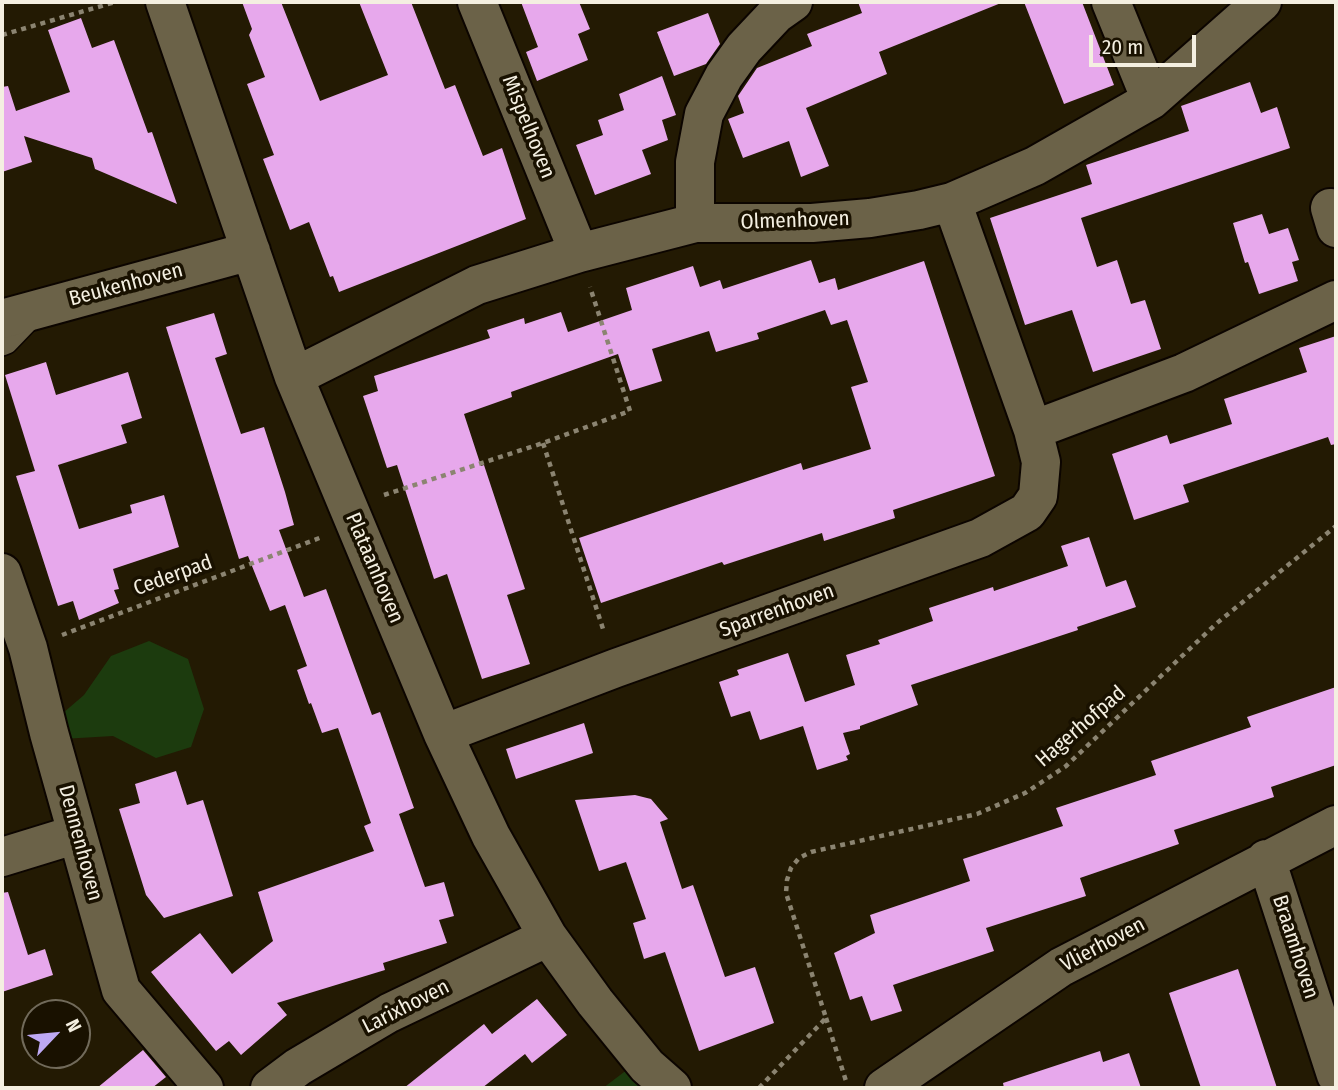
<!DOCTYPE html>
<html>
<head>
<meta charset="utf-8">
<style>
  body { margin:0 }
  #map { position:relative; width:1338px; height:1090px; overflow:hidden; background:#231a03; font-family:"Fira Sans Condensed",sans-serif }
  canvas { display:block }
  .frame { position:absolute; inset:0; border:4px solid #f4efe1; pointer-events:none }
  .north { position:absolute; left:21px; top:999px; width:70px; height:70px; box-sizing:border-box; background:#191100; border:2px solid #716a5a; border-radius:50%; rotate:64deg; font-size:19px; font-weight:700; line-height:28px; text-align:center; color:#f4efe1 }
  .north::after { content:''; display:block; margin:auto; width:24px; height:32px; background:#bea9f4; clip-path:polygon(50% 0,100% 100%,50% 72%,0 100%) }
  .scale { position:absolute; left:1089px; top:35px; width:107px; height:32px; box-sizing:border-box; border:4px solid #f4efe1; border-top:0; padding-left:9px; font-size:21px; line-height:24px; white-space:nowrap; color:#f4efe1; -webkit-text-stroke:5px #191100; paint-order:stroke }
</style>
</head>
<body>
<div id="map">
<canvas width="1338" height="1090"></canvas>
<div class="frame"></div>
<div class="north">N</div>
<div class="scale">20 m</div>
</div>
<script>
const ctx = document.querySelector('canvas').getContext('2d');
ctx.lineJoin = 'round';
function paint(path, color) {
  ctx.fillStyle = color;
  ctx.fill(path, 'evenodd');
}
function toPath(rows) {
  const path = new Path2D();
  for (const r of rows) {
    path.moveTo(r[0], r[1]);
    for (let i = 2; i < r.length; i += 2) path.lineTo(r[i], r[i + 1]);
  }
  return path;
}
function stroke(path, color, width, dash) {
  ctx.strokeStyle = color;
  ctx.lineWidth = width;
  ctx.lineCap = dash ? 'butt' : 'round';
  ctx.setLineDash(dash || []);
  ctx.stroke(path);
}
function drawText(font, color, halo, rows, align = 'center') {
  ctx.font = font + ' "Fira Sans Condensed",sans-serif';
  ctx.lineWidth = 7;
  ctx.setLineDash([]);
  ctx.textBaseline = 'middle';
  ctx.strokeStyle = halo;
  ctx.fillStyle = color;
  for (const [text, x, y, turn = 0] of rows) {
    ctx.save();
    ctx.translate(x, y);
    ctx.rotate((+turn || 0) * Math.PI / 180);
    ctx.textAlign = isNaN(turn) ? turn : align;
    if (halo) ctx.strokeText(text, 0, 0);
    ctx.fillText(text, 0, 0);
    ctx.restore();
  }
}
paint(toPath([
  [149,641,188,659,204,709,191,747,156,758,113,736,62,739,56,719,84,695,111,656],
  [632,1066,649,1088,603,1088]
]), '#1c3b0e');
paint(toPath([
  [242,2,281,2,320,101,388,75,359,2,411,2,445,89,455,85,483,156,502,148,526,219,339,292,333,276,330,277,309,222,290,230,263,159,274,155,247,84,265,77,249,35,252,29],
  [521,2,579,2,590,29,578,34,588,60,537,81,526,52,538,47],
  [858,2,1001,3,879,52,887,74,806,108,829,166,801,177,789,141,743,158,728,119,744,113,738,96,757,68,812,46,807,34,862,13],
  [1024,2,1082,2,1114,85,1064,104],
  [708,13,720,44,706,64,674,76,657,32],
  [81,18,92,48,114,40,148,133,152,132,177,204,95,169,92,158,24,136,32,162,2,172,2,87,8,86,16,111,70,92,48,30],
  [662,76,676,115,662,120,668,140,642,150,651,174,595,195,576,145,603,135,598,120,624,110,619,94],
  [1250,82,1261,113,1277,107,1290,148,1081,218,1097,267,1117,260,1131,304,1145,300,1161,349,1093,372,1072,310,1025,325,990,218,1092,184,1086,165,1189,131,1181,106],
  [1262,214,1269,234,1288,228,1299,260,1292,262,1298,281,1259,294,1248,262,1245,263,1233,223],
  [811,260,819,283,835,278,838,290,924,261,995,476,893,510,895,518,824,541,822,533,724,565,722,562,601,603,579,538,801,463,803,470,871,449,851,387,868,382,847,320,831,325,825,310,757,333,759,339,716,352,709,331,652,349,662,381,630,391,618,354,511,392,512,397,464,414,481,466,484,465,525,589,507,595,530,664,482,679,447,574,434,579,397,465,387,468,363,396,378,391,374,376,490,338,487,330,524,318,525,324,561,312,568,332,632,310,626,288,693,266,700,287,720,280,723,289],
  [214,313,227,354,215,358,241,434,264,427,285,492,294,525,279,530,304,597,326,589,372,715,380,712,414,808,399,814,425,887,444,882,454,916,439,920,447,943,383,963,385,970,277,1003,287,1015,241,1055,229,1041,216,1051,151,972,200,933,232,974,273,941,258,892,374,851,364,826,371,823,338,728,322,733,311,703,309,704,297,670,307,666,285,605,270,611,248,556,239,559,166,327],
  [1336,336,1336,444,1331,445,1328,437,1183,485,1189,502,1134,520,1112,454,1167,435,1170,444,1232,424,1224,399,1307,372,1299,348],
  [46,362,56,395,128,372,142,418,121,425,127,443,58,465,79,529,132,513,130,505,164,495,179,547,113,569,119,589,114,590,119,603,79,620,73,601,58,606,16,476,35,471,5,375],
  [1089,537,1106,587,1126,580,1136,607,1077,627,1078,630,911,685,918,705,860,726,860,729,843,733,850,754,846,756,848,760,817,770,803,726,760,740,750,711,731,717,719,682,739,675,737,670,788,653,805,702,855,685,846,655,880,644,878,640,933,621,929,608,993,587,994,591,1068,566,1061,546],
  [1336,687,1336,765,1271,787,1274,797,1174,830,1179,844,1080,878,1086,896,986,928,994,951,893,985,902,1011,871,1021,862,996,850,1000,834,953,875,933,870,915,970,881,963,859,1063,826,1056,808,1156,775,1151,761,1251,727,1247,717],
  [584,723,593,753,516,779,506,749],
  [176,771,187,805,203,800,233,896,164,918,146,895,119,809,140,803,135,784],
  [635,795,651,799,668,819,660,822,682,889,693,885,725,977,755,967,774,1023,699,1051,665,952,644,959,633,923,646,919,626,862,599,871,575,800],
  [8,892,28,955,45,949,53,975,2,992,2,893],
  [1238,969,1259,1033,1277,1088,1201,1088,1169,993],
  [537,999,567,1035,532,1063,525,1054,482,1088,404,1088,484,1024,492,1034],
  [143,1050,166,1077,152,1088,97,1088],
  [1100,1051,1103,1062,1129,1053,1141,1088,1004,1088,1003,1083]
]), '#e7a8ec');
const service = toPath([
  [2,345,7,343,33,316]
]);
const minor = toPath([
  [165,2,294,377,443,734,491,836,548,937,595,1002,647,1066,672,1088],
  [477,2,579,253],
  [1111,2,1151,100],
  [1330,208,1336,228],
  [695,223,695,162,704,114,724,76,744,48,776,14,793,2],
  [2,319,251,251],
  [294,377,477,285,579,253,695,223,812,223,870,218,919,210,952,202,1035,166,1151,100,1262,2],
  [1033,430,1184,373,1336,300],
  [2,573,28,648,49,733,121,990,204,1088],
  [443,734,616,668,980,538,1027,512,1038,496,1041,462,1033,430,952,202],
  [2,857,77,834],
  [1266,859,1336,1075],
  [270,1088,298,1067,389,1013,548,937],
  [884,1088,1061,967,1336,825]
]);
stroke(service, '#0c0500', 24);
stroke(minor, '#0c0500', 42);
stroke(toPath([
  [2,35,115,2],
  [543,443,604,632],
  [384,495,543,443,630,411,590,287],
  [62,635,322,537],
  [826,1018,846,1081],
  [759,1088,826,1018,786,893,787,880,791,868,799,858,811,852,977,814,1025,793,1066,766,1217,623,1336,526]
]), '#8b8471', 4.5, [5, 5]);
stroke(service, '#6b6248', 21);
stroke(minor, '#6b6248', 38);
drawText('21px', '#f4efe1', '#191100', [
  ["Mispelhoven",528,127,68],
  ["Olmenhoven",795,221,-2],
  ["Beukenhoven",126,285,-15],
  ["Plataanhoven",374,568,67],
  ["Cederpad",173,576,-20],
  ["Sparrenhoven",777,611,-20],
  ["Hagerhofpad",1081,727,-41],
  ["Dennenhoven",80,843,75],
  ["Vlierhoven",1103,945,-28],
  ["Braamhoven",1295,947,72],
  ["Larixhoven",406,1007,-27]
]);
</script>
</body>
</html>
